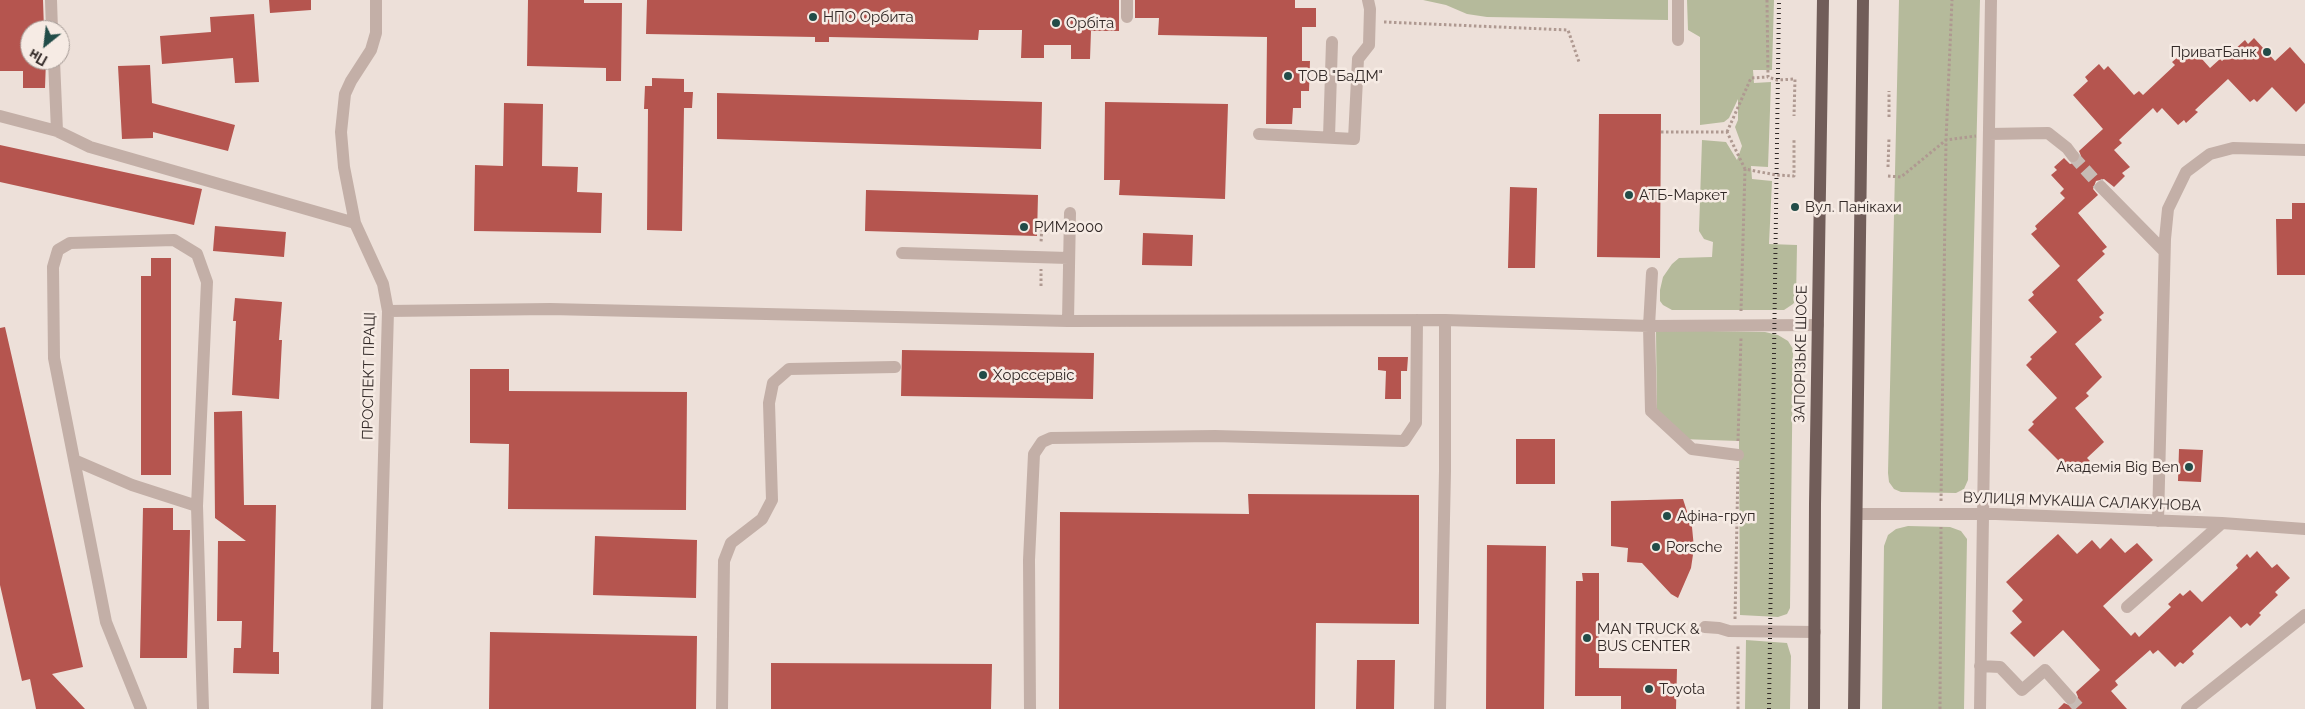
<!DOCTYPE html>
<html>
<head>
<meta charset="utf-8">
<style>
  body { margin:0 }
  #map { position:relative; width:2305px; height:709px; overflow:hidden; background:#ede0d9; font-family:Raleway,sans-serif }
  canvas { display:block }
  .north { position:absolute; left:20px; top:20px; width:50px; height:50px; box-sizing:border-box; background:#f6ebe4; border:1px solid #a79d98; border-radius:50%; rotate:209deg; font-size:14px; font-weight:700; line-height:20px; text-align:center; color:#312826 }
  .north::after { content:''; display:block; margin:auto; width:18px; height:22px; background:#224c48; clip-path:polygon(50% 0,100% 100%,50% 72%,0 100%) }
</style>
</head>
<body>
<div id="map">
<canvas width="2305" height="709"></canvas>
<div class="north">Пн</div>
</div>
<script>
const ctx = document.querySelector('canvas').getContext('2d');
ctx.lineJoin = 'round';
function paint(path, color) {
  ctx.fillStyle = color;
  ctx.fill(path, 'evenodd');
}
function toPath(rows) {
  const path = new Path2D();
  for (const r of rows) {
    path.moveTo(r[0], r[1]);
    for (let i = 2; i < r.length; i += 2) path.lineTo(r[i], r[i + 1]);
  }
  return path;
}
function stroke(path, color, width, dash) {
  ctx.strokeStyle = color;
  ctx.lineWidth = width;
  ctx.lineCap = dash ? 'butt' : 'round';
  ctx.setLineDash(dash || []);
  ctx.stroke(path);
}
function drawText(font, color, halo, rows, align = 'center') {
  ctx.font = font + ' Raleway,sans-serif';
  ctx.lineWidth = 5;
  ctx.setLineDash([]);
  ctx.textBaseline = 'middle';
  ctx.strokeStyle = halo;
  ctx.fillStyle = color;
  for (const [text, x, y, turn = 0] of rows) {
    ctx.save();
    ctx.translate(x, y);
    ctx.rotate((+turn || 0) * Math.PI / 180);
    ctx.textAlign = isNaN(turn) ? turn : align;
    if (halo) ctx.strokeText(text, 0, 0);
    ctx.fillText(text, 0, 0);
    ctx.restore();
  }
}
paint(toPath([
  [1423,0,1668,0,1668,20,1487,17,1467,14,1446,5],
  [1687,0,1774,0,1772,70,1753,70,1754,83,1771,82,1768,167,1751,166,1752,179,1772,181,1769,244,1797,245,1796,300,1793,304,1784,310,1672,310,1663,305,1660,301,1660,290,1663,277,1672,264,1679,258,1712,257,1713,242,1704,239,1699,231,1702,140,1726,142,1737,160,1742,146,1735,127,1738,120,1738,99,1729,118,1724,122,1700,125,1700,37,1688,30],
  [1899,0,1980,0,1968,480,1964,489,1956,493,1901,492,1894,489,1889,482,1888,473],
  [1656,330,1765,332,1778,335,1788,341,1793,349,1790,608,1787,614,1778,617,1740,615,1739,441,1681,439,1657,420],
  [1908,526,1950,527,1961,531,1967,539,1964,709,1882,709,1884,546,1888,535,1896,529],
  [1746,640,1787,643,1791,656,1790,709,1745,709]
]), '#b5ba9b');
paint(toPath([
  [0,0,43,0,44,30,30,30,30,60,46,60,45,88,23,88,23,71,0,71],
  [269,0,311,0,311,10,270,13],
  [528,0,584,0,584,3,622,3,621,81,606,81,606,68,527,66],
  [647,0,1119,0,1119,31,1091,31,1090,59,1071,59,1071,45,1044,45,1044,58,1021,58,1022,30,979,30,978,40,829,37,829,42,815,42,815,37,646,34],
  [1135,0,1295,0,1295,8,1316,8,1316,27,1302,27,1302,61,1310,61,1309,91,1301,91,1301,108,1293,108,1292,124,1266,124,1267,37,1158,35,1159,18,1135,18],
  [254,14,259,82,235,83,233,58,162,64,160,36,211,32,210,17],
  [2254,38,2275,61,2290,47,2305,64,2305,103,2296,112,2272,87,2257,102,2254,99,2250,102,2228,79,2195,110,2198,112,2186,123,2184,120,2178,125,2162,108,2157,113,2153,108,2119,140,2122,143,2114,150,2130,167,2122,173,2125,176,2114,187,2104,179,2096,181,2093,189,2098,195,2078,213,2107,247,2102,251,2105,254,2077,280,2104,313,2099,317,2102,320,2075,344,2102,377,2086,393,2089,396,2075,408,2104,442,2087,458,2090,461,2078,472,2076,469,2071,473,2028,430,2034,424,2032,422,2057,398,2026,365,2032,359,2030,357,2057,332,2028,300,2034,295,2032,292,2060,266,2031,234,2037,229,2035,226,2065,198,2060,193,2064,189,2051,175,2057,170,2054,167,2064,158,2070,164,2078,162,2081,156,2079,151,2103,129,2073,95,2088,81,2085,77,2099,64,2104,70,2108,66,2134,95,2139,91,2143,95,2175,65,2172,62,2184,52,2187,55,2193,49,2210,68,2220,59,2222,61,2245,40,2248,44],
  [150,65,152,103,235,125,228,151,153,132,153,138,122,139,118,66],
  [652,78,684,79,684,92,693,92,692,108,684,108,682,231,647,230,648,109,644,109,645,86,652,86],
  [717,93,1042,102,1041,149,717,139],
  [1105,102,1228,104,1225,199,1119,195,1120,180,1104,180],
  [504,103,543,104,542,166,578,167,577,192,602,193,601,233,474,231,475,165,503,166],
  [1599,114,1661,114,1660,258,1597,257],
  [0,145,202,189,194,225,0,182],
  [1510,187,1537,188,1535,268,1508,268],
  [866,190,1038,195,1037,236,865,231],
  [2292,203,2305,203,2305,275,2277,275,2276,219,2292,219],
  [215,226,286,232,284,257,213,251],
  [1143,233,1193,235,1192,266,1142,265],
  [151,258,171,258,171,475,141,475,141,276,151,276],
  [235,298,282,302,279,340,282,340,279,399,232,395,236,321,233,321],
  [5,327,83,667,52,674,85,709,36,709,30,679,22,681,0,585,0,328],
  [902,350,1094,353,1093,399,901,396],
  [1378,357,1408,357,1407,371,1401,371,1401,399,1385,399,1386,371,1378,370],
  [470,369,509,369,509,391,687,392,686,510,508,509,509,444,470,443],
  [242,411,244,505,276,505,273,652,279,652,279,674,233,673,234,648,241,648,242,621,217,621,218,541,246,541,215,518,214,412],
  [1516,439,1555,439,1555,484,1516,484],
  [2179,449,2203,450,2201,482,2178,481],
  [1248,494,1419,495,1419,624,1316,623,1315,709,1059,709,1060,512,1249,514],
  [1683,499,1692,527,1694,548,1691,568,1678,598,1671,594,1642,563,1627,562,1628,548,1611,546,1611,501],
  [143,508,173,508,173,530,190,530,187,658,140,658],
  [2058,534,2077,554,2092,540,2100,549,2111,538,2125,553,2137,543,2153,560,2103,606,2131,636,2135,632,2139,637,2171,607,2168,604,2180,593,2183,596,2190,590,2202,602,2238,568,2236,565,2247,554,2250,558,2257,551,2272,568,2277,564,2290,578,2275,592,2278,595,2259,613,2261,615,2250,626,2247,623,2241,628,2230,616,2192,651,2194,654,2183,664,2180,662,2175,667,2158,650,2153,654,2150,650,2115,681,2118,685,2111,691,2127,709,2058,709,2064,703,2071,706,2076,704,2078,697,2076,692,2100,670,2063,630,2034,657,2010,633,2022,622,2012,611,2023,600,2006,582],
  [595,536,697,540,696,598,593,595],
  [1487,545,1546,546,1544,709,1486,709],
  [1582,573,1599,573,1599,668,1677,669,1676,709,1621,709,1621,696,1575,696,1576,581,1583,581],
  [490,632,697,636,696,709,489,709],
  [1357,660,1395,660,1394,709,1356,709],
  [771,663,992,664,991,709,771,709]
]), '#b5554f');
stroke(toPath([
  [2073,156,2101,187],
  [2070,698,2080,709]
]), '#c7bbb5', 12, [12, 6]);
stroke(toPath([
  [1767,0,1768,77,1777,80,1795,79,1794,116],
  [1384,22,1568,30,1579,62],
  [1889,117,1889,91],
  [1661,132,1727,132,1745,169,1776,175,1794,176,1794,139],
  [1727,132,1751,78,1768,77],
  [1888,167,1889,138],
  [1888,176,1901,177,1946,140,1976,136],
  [1038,222,1042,223,1041,243],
  [1041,286,1041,269],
  [1741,311,1745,169],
  [1738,441,1741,338],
  [1941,501,1946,140,1952,0],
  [1735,619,1738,468],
  [1738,709,1738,645],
  [1940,709,1941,527]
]), '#af9991', 3, [2.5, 2.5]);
stroke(toPath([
  [51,0,52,30],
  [376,0,376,33,371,50,351,81,345,94,341,132,344,167,355,223,383,284,388,311,377,709],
  [1678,0,1678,40],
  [1127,17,1127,0],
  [54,60,57,131],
  [0,116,57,131,90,147,355,223],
  [1259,134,1354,139,1358,59,1369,45,1370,9,1368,0],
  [1989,134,2048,133,2067,148,2073,156],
  [1329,137,1332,42],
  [2101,187,2164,251],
  [902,253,1068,258],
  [1652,273,1649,326,1651,411,1692,449,1738,455],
  [388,311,550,309,1068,321,1445,320,1649,326,1818,325],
  [1068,321,1070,213],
  [74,460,132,485,197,506],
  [1857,514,1996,514,2222,523,2305,529],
  [2158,521,2165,239,2168,209,2186,172,2210,154,2233,148,2305,150],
  [2127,607,2222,523],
  [1705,627,1719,628,1729,631,1815,632],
  [1980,666,2000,667,2022,690,2045,670,2070,698],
  [141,709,106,622,54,358,53,267,58,250,70,243,174,240,197,254,207,282,197,506,203,709],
  [722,709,724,561,731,543,762,519,772,500,769,403,773,383,789,369,895,367],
  [1030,709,1029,560,1034,454,1042,442,1051,438,1215,436,1404,441,1416,423,1417,320],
  [1440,709,1445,471,1445,320],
  [1980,709,1991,0],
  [2187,709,2305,615]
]), '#c3afa7', 12);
stroke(toPath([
  [1814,709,1815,504,1823,0],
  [1854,709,1863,0]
]), '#715d59', 12);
stroke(toPath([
  [1769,709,1779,0]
]), '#312826', 4, [1, 4]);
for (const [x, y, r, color] of [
  [813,17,5,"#224c48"],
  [1056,23,5,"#224c48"],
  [2267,52,5,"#224c48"],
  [1288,76,5,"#224c48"],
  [1629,195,5,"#224c48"],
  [1795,207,5,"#224c48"],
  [1024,227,5,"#224c48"],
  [983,375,5,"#224c48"],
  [2189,467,5,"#224c48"],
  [1667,516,5,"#224c48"],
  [1656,547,5,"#224c48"],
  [1587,638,5,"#224c48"],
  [1649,689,5,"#224c48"]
]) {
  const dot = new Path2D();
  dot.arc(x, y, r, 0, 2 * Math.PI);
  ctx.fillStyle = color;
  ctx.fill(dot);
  stroke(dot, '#f6ebe4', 2);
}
drawText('15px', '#312826', '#f6ebe4', [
  ["НПО Орбита",823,17],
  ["Орбіта",1066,23],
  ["ПриватБанк",2257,52,"right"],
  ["ТОВ \"БаДМ\"",1298,76],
  ["АТБ-Маркет",1639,195],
  ["Вул. Панікахи",1805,207],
  ["РИМ2000",1034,227],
  ["Хорссервіс",993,375],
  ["Академія Big Ben",2179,467,"right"],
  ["Афіна-груп",1677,516],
  ["Porsche",1666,547],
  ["MAN TRUCK &",1597,629],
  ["BUS CENTER",1597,646],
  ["Toyota",1659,689]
], 'left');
drawText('15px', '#312826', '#f6ebe4', [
  ["ЗАПОРІЗЬКЕ ШОСЕ",1801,354,-89],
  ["ПРОСПЕКТ ПРАЦІ",369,376,-89],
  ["ВУЛИЦЯ МУКАША САЛАКУНОВА",2082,502,2]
]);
</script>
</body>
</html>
